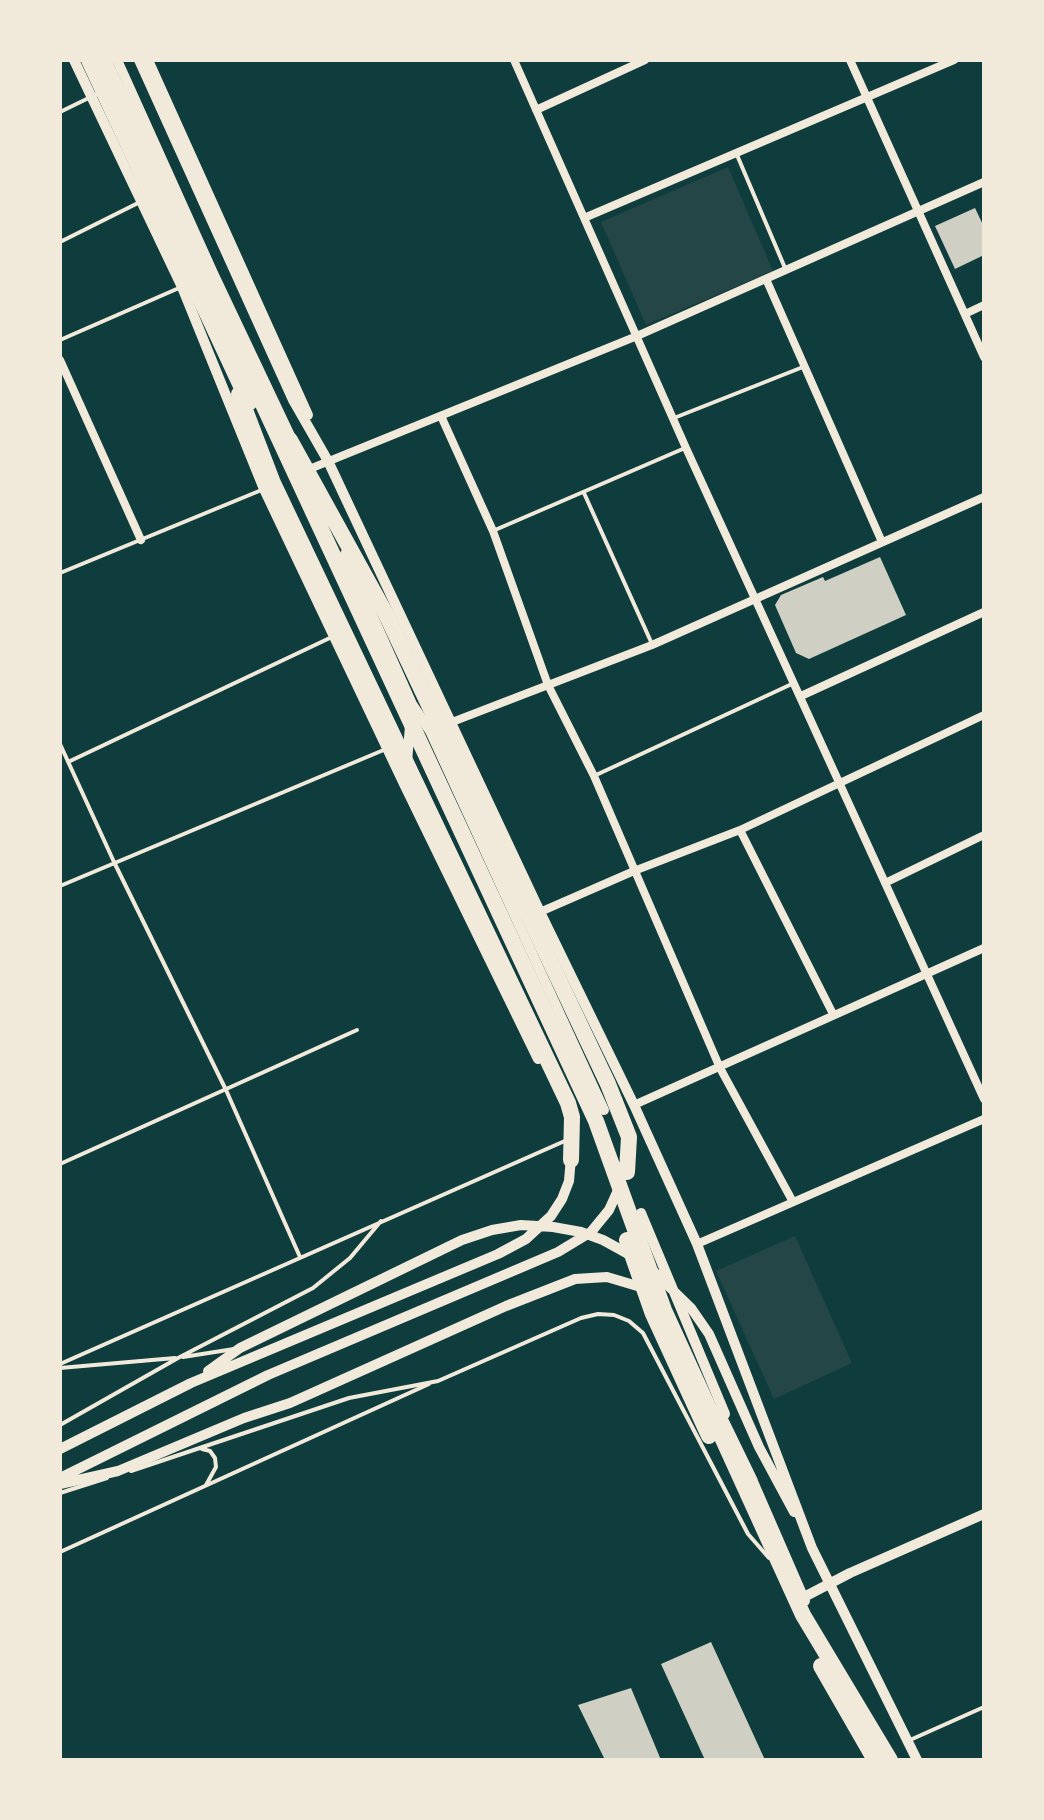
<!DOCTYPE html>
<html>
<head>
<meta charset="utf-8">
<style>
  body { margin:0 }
  #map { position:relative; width:1044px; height:1820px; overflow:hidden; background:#0f3d3e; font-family:Arial,sans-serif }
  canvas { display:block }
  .frame { position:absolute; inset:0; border:62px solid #f1e9da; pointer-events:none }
</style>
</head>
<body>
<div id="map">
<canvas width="1044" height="1820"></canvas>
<div class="frame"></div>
</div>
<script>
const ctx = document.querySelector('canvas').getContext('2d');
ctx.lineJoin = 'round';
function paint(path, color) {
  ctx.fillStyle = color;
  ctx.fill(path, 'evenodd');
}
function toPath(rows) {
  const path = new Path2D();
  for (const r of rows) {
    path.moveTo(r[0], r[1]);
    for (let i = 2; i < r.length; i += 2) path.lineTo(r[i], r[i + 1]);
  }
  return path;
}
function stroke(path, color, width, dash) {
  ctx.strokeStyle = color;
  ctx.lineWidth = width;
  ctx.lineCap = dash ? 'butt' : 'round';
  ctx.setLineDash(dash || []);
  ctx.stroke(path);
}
paint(toPath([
  [728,167,773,271,646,325,601,222],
  [795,1236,852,1363,774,1399,716,1271]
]), '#244646');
paint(toPath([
  [975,208,984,227,984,255,955,269,935,226],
  [880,557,906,615,809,659,796,653,775,605,781,595,823,577,825,581],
  [711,1642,765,1760,705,1760,661,1664],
  [631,1688,661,1760,605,1760,578,1705]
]), '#cfcfc3');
stroke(toPath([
  [60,112,101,92],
  [737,155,785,268],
  [60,242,140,202],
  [60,340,179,288],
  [674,418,803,367],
  [584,493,652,644],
  [495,530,685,448],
  [60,573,264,489],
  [60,744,114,862,226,1090,300,1257],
  [68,762,334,636],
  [596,775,794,683],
  [60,886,386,749],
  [60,1164,357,1030],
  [183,1357,234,1349],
  [60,1364,567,1140],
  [60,1368,175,1358],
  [60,1425,178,1358,313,1288,350,1258,381,1221],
  [202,1449,210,1451,215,1458,216,1467,206,1485],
  [131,1471,349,1398,438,1381,581,1318,598,1314,614,1315,629,1321,643,1333,748,1534,769,1558],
  [60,1493,107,1478],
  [60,1552,429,1384],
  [910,1740,984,1707]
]), '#f1e9da', 4);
stroke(toPath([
  [514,60,686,448,984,1099],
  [850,60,984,357],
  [536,110,645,60],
  [584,218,954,60],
  [766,279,882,542],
  [965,314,984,305],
  [60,360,141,540],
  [441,416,493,531,548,685,594,776,720,1068,793,1202],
  [307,470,637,336,984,182],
  [801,696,984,612],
  [447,724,652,645,984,497],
  [740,830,833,1014],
  [885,883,984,835],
  [540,912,634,871,740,830,984,715],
  [634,1105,984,948],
  [697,1244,984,1119]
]), '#f1e9da', 8);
stroke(toPath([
  [74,60,182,287,264,489,405,786],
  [117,60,213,273,293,442],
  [139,60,293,400,328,461,540,912,634,1105,697,1244,812,1548,917,1760],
  [148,60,308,415],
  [345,554,412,704,430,731,604,1110],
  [410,726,405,786,538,1059],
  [641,1213,725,1414],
  [652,1270,691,1308,709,1334,759,1447,794,1512],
  [208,1371,240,1348,462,1240,492,1230,521,1225,553,1227,581,1232,603,1240,632,1256],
  [718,1409,753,1481],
  [60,1449,191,1383,498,1254,526,1239,551,1216,562,1199,569,1181,571,1157],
  [751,1477,805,1601],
  [60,1478,268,1375,558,1252,591,1232,609,1210,619,1188],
  [60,1484,118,1471,244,1418,290,1403,506,1306,575,1279,607,1277,644,1288],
  [804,1597,850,1573,984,1514]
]), '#f1e9da', 10);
stroke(toPath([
  [89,60,249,403],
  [103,60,596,1121,664,1310,803,1615,890,1760],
  [239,394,273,483,568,1103,572,1117,571,1160],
  [290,440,386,614,608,1084,629,1137,627,1172],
  [627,1240,653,1314,709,1436],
  [821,1666,875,1760]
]), '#f1e9da', 16);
</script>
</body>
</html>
